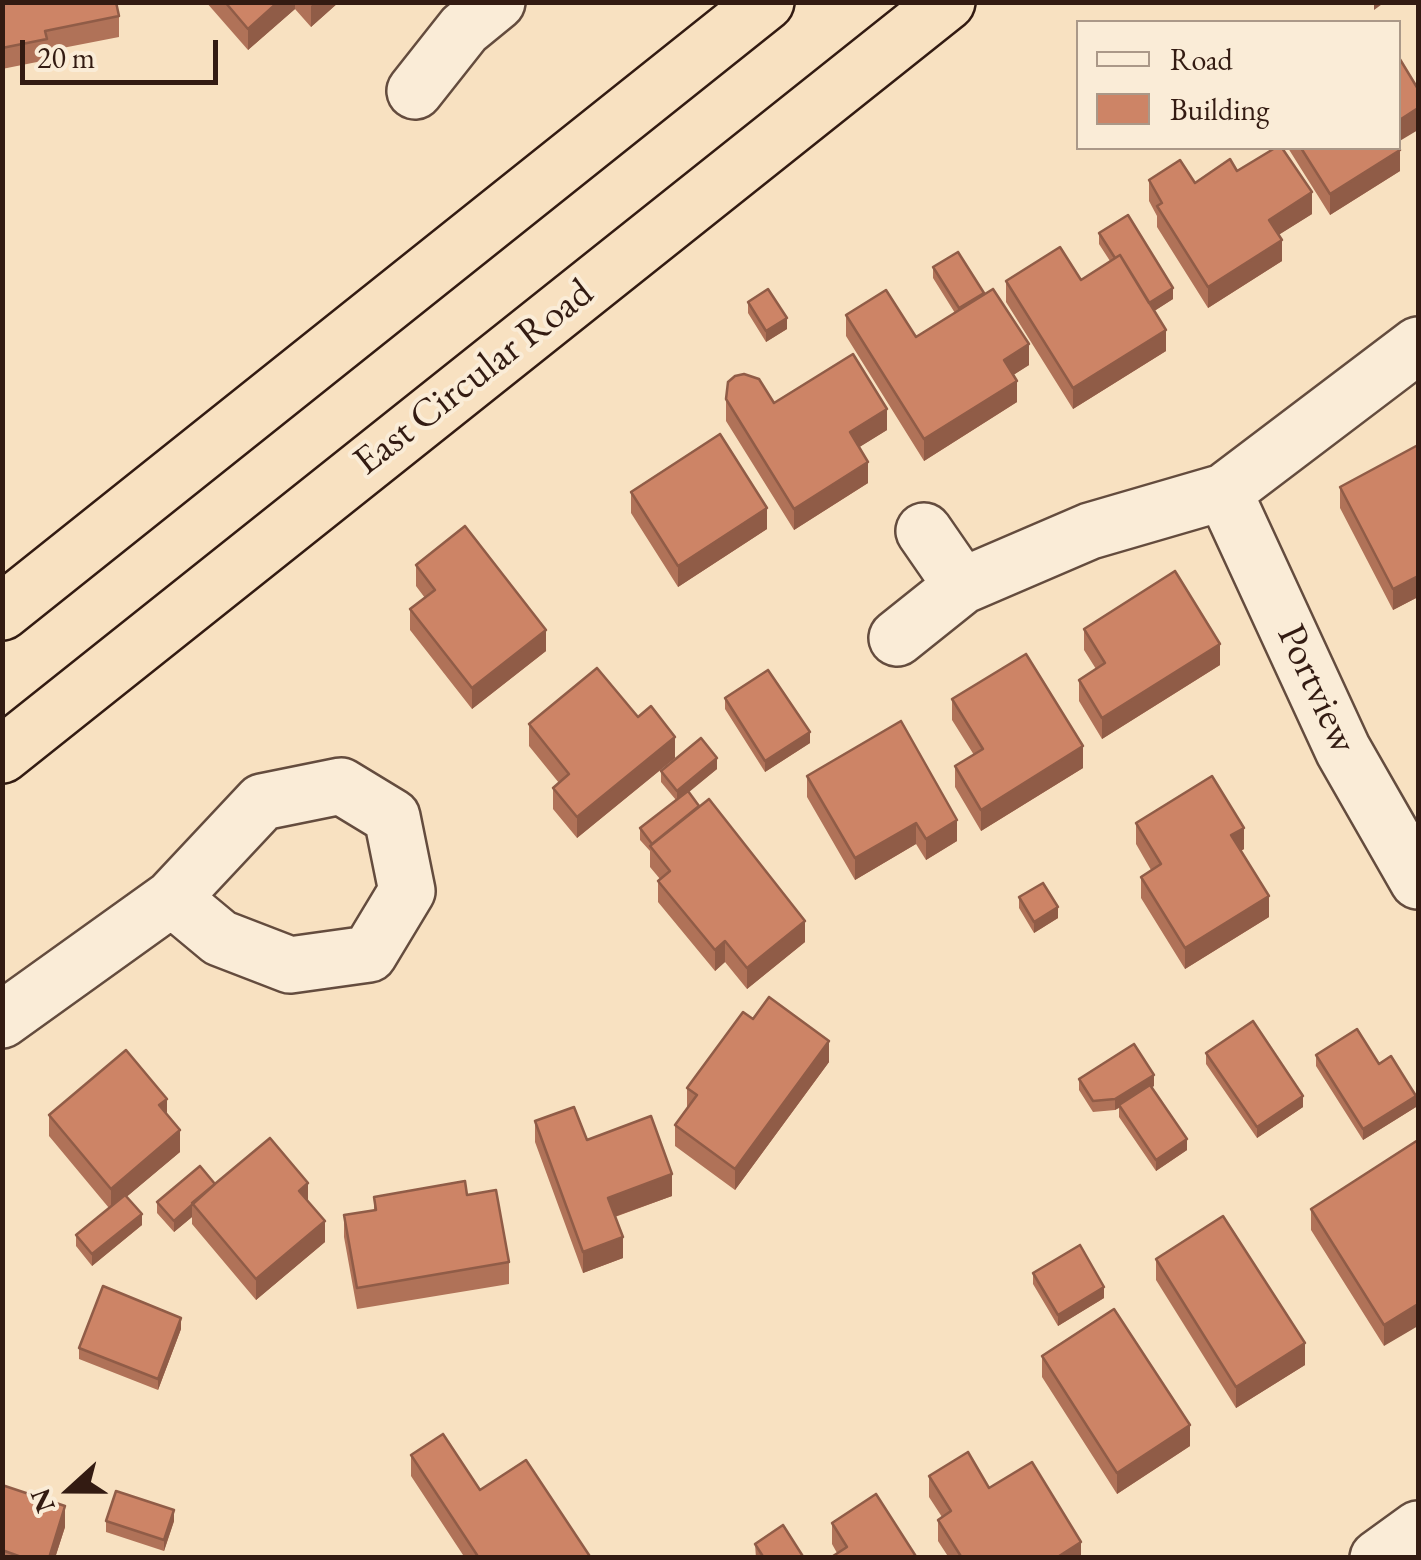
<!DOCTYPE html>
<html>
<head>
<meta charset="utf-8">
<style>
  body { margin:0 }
  #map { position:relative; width:1421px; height:1560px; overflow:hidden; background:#f8e1c1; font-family:"EB Garamond",serif }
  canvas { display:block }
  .frame { position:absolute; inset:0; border:5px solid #331b12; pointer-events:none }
  .legend { position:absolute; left:1076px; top:20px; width:325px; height:130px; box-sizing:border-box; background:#faecd7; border:2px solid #aa9888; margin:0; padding:12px 18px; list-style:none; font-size:30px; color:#331b12 }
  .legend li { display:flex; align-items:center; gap:20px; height:50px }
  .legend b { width:50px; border:2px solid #aa9888 }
  .north { position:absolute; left:20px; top:1440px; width:100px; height:100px; -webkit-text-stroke:8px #faecd7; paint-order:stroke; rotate:249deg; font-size:28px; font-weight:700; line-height:40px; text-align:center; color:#331b12 }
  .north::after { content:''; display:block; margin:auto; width:35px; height:45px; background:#331b12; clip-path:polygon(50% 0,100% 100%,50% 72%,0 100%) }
  .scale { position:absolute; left:20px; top:40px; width:198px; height:45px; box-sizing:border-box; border:5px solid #331b12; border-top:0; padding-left:12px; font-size:30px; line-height:35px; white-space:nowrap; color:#331b12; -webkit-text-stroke:8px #faecd7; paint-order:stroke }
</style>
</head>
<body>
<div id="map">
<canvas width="1421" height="1560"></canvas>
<div class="frame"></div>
<ul class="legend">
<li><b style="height:12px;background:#faecd7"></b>Road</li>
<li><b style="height:28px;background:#cd8466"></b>Building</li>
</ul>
<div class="north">N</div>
<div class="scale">20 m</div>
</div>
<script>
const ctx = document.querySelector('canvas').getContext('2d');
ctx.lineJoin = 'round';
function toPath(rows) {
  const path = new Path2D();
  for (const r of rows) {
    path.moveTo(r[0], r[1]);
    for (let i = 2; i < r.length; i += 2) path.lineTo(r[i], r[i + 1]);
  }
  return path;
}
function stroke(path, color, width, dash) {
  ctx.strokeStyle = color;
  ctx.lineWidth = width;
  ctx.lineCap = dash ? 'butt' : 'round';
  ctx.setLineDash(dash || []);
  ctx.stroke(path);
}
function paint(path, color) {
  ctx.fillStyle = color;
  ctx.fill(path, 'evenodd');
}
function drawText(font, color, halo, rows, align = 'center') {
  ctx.font = font + ' "EB Garamond",serif';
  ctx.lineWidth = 8;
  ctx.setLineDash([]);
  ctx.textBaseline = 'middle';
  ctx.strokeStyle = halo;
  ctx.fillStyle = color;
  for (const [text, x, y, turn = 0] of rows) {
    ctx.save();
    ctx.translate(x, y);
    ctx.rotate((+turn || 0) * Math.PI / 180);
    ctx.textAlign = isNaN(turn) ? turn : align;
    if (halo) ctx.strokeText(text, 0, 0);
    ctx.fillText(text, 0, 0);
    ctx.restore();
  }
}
const street = toPath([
  [415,91,464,29,497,2],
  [1224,492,1343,750,1418,881],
  [924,531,962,586],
  [897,638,962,586,1090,531,1224,492,1418,345],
  [2,1020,172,898,262,802,341,786,392,817,407,891,369,954,290,965,220,938,172,898],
  [1378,1558,1418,1529]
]);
const highway = toPath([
  [2,612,766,2],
  [2,755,947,2]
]);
stroke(street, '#644c3e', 60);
stroke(highway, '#331b12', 60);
stroke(street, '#faecd7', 55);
stroke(highway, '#f8e1c1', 55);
paint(toPath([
  [2,2,119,16,119,37,47,51,47,60,2,69],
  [206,2,339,2,311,27,295,9,248,50],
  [1288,148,1398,148,1400,171,1330,215],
  [1237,171,1312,214,1278,235,1282,261,1208,308,1157,227,1157,216,1149,201,1149,180,1195,183],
  [1099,233,1173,299,1154,311,1166,351,1073,409,1006,302,1006,281,1081,280,1110,261,1099,244],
  [933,267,984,295,1029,365,1013,375,1017,402,924,461,846,336,846,315,916,337,955,313,933,278],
  [748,302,787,329,766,342,748,313],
  [726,399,774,403,887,430,859,447,868,483,794,530,726,421],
  [1418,445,1418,597,1393,610,1340,508,1340,487],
  [631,492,767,529,678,587,631,513],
  [416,565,546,651,472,709,410,630,410,609,425,598,416,586],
  [1084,629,1220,665,1102,739,1079,701,1079,680,1096,669,1084,650],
  [725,698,810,743,765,772,725,709],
  [952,699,1083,768,981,831,955,787,955,766,974,755,952,720],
  [638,717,675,758,577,838,553,809,553,788,559,783,529,746,529,724],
  [717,769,688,792,805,942,747,989,725,962,715,971,658,902,658,881,660,879,650,867,650,851,640,840,640,828,676,800,661,782,661,771],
  [807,776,957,841,926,860,916,844,855,880,807,797],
  [1136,823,1244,849,1241,851,1269,917,1185,969,1141,898,1141,877,1151,870,1136,844],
  [1019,897,1058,918,1034,933,1019,908],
  [753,1019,829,1062,735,1190,675,1146,675,1125,687,1108,687,1088],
  [1206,1053,1303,1107,1257,1138,1206,1064],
  [1316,1055,1379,1064,1416,1107,1363,1140,1316,1066],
  [1079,1079,1154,1086,1152,1087,1187,1150,1156,1171,1119,1117,1119,1108,1115,1110,1093,1112,1079,1090],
  [49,1115,167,1115,180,1152,126,1197,142,1225,92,1266,76,1246,76,1235,109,1208,49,1136],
  [535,1121,587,1140,672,1196,615,1217,623,1258,583,1273,535,1142],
  [1418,1140,1384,1346,1311,1230,1311,1209],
  [215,1184,308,1201,325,1242,256,1300,192,1224,192,1217,174,1232,157,1213,157,1202],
  [467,1195,509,1262,509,1284,357,1309,344,1237,344,1215,374,1210,374,1197],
  [1156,1259,1305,1365,1236,1408,1156,1280],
  [1033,1273,1104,1298,1058,1326,1033,1284],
  [181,1329,158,1390,79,1359,79,1348],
  [1042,1356,1190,1446,1117,1494,1042,1377],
  [411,1455,480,1490,591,1558,465,1558,411,1476],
  [929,1476,989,1488,1081,1558,949,1558,938,1541,938,1520,942,1517,929,1497],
  [2,1485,65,1527,55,1558,2,1558],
  [106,1521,174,1521,164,1551,106,1532],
  [832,1523,917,1558,837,1553,832,1544],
  [755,1544,804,1558,756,1558]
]), '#b07258');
paint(toPath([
  [278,2,295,2,295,9,248,50,248,29],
  [315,2,339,2,311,27,311,6],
  [1374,2,1385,2,1374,10],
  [1418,108,1418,130,1398,142,1398,121],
  [1400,150,1400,171,1330,215,1330,194],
  [1312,192,1312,214,1269,241,1269,220],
  [1282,240,1282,261,1208,308,1208,287],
  [1173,288,1173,299,1145,317,1145,306],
  [787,318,787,329,766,342,766,331],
  [1166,330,1166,351,1073,409,1073,388],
  [1029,344,1029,365,1004,381,1004,360],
  [1017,381,1017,402,924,461,924,439],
  [887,409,887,430,850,453,850,432],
  [868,462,868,483,794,530,794,509],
  [767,508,767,529,678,587,678,566],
  [1418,576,1418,597,1393,610,1393,589],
  [546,630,546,651,472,709,472,688],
  [1220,644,1220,665,1102,739,1102,718],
  [810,732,810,743,765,772,765,761],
  [675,737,675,758,577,838,577,817],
  [1083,746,1083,768,981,831,981,810],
  [717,758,717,769,677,802,677,791],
  [957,820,957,841,926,860,926,839],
  [916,823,916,844,855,880,855,858],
  [1244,828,1244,849,1231,856,1231,835],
  [1269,896,1269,917,1185,969,1185,948],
  [1058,907,1058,918,1034,933,1034,922],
  [805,921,805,942,747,989,747,968],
  [725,941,725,962,715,971,715,950],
  [829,1041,829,1062,735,1190,735,1169],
  [1154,1075,1154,1086,1115,1110,1115,1099],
  [1303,1096,1303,1107,1257,1138,1257,1127],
  [1416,1096,1416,1107,1363,1140,1363,1129],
  [167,1099,167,1120,159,1105],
  [180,1130,180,1152,111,1210,111,1189],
  [1187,1139,1187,1150,1156,1171,1156,1160],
  [672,1174,672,1196,608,1219,608,1198],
  [308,1183,308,1204,299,1191],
  [192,1206,192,1217,174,1232,174,1221],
  [142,1214,142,1225,92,1266,92,1254],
  [325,1221,325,1242,256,1300,256,1279],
  [623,1237,623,1258,583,1273,583,1252],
  [1104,1287,1104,1298,1058,1326,1058,1315],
  [1418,1304,1418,1326,1384,1346,1384,1325],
  [181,1318,181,1329,158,1390,158,1379],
  [1305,1343,1305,1365,1236,1408,1236,1387],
  [1190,1425,1190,1446,1117,1494,1117,1473],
  [65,1506,65,1527,55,1558,49,1558],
  [174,1510,174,1521,164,1551,164,1540],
  [1081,1542,1081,1558,1056,1558]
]), '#905c47');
const building = toPath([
  [2,2,116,2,119,16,45,31,47,39,2,48,2,2],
  [225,2,278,2,248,29,225,2],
  [1398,56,1418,89,1418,108,1398,121,1398,56],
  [1398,147,1400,150,1330,194,1301,148,1398,147],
  [1275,148,1282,148,1312,192,1269,220,1282,240,1208,287,1157,206,1162,203,1149,180,1180,160,1195,183,1230,159,1237,171,1275,148],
  [1128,215,1173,288,1149,303,1120,255,1115,258,1099,233,1128,215],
  [1060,247,1081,280,1120,255,1166,330,1073,388,1006,281,1060,247],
  [958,252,984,293,959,308,933,267,958,252],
  [768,289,787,318,766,331,748,302,768,289],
  [993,289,1029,344,1004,360,1017,381,924,439,846,315,886,290,916,337,993,289],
  [853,354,887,409,850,432,868,462,794,509,726,399,728,382,735,376,744,374,759,379,774,403,853,354],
  [720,434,767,508,678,566,631,492,720,434],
  [1418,445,1418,576,1393,589,1340,487,1418,445],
  [465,526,546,630,472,688,410,609,435,590,416,565,465,526],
  [1175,571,1220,644,1102,718,1079,680,1105,663,1084,629,1175,571],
  [1026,654,1083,746,981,810,955,766,983,749,952,699,1026,654],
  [597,668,638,717,651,706,675,737,577,817,553,788,569,774,529,724,597,668],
  [768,670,810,732,765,761,725,698,768,670],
  [901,721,957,820,926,839,916,823,855,858,807,776,901,721],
  [701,738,717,758,677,791,661,771,701,738],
  [1212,776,1244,828,1231,835,1269,896,1185,948,1141,877,1161,864,1136,823,1212,776],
  [688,791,699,806,652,844,640,828,688,791],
  [709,799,805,921,747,968,725,941,715,950,658,881,670,871,650,846,709,799],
  [1043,883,1058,907,1034,922,1019,897,1043,883],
  [769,997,829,1041,735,1169,675,1125,697,1095,687,1088,743,1012,753,1019,769,997],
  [1253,1021,1303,1096,1257,1127,1206,1053,1253,1021],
  [1357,1029,1379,1064,1391,1056,1416,1096,1363,1129,1316,1055,1357,1029],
  [1134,1044,1154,1075,1115,1099,1093,1101,1079,1079,1134,1044],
  [126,1050,167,1099,159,1105,180,1130,111,1189,49,1115,126,1050],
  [1150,1085,1187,1139,1156,1160,1119,1105,1150,1085],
  [574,1107,587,1140,651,1116,672,1174,608,1198,623,1237,583,1252,535,1121,574,1107],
  [270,1138,308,1183,299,1191,325,1221,256,1279,192,1203,270,1138],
  [1418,1140,1418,1304,1384,1325,1311,1209,1418,1140],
  [200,1166,215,1184,174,1221,157,1202,200,1166],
  [465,1181,467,1195,496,1190,509,1262,357,1288,344,1215,376,1210,374,1197,465,1181],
  [125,1195,142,1214,92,1254,76,1235,125,1195],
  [1223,1216,1305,1343,1236,1387,1156,1259,1223,1216],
  [1080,1245,1104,1287,1058,1315,1033,1273,1080,1245],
  [103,1286,181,1318,158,1379,79,1348,103,1286],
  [1114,1309,1190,1425,1117,1473,1042,1356,1114,1309],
  [443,1434,480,1490,526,1460,591,1558,479,1558,411,1455,443,1434],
  [968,1452,989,1488,1032,1462,1081,1542,1056,1558,962,1558,938,1520,951,1511,929,1476,968,1452],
  [2,1485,65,1506,49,1558,24,1558,2,1550,2,1485],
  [116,1491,174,1510,164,1540,106,1521,116,1491],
  [876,1494,917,1558,830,1558,847,1547,832,1523,876,1494],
  [783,1525,804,1558,764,1558,755,1544,783,1525]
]);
paint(building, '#cd8466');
stroke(building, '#905c47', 2.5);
drawText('40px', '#331b12', '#faecd7', [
  ["East Circular Road",474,378,-38],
  ["Portview",1316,689,65]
]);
</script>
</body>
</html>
